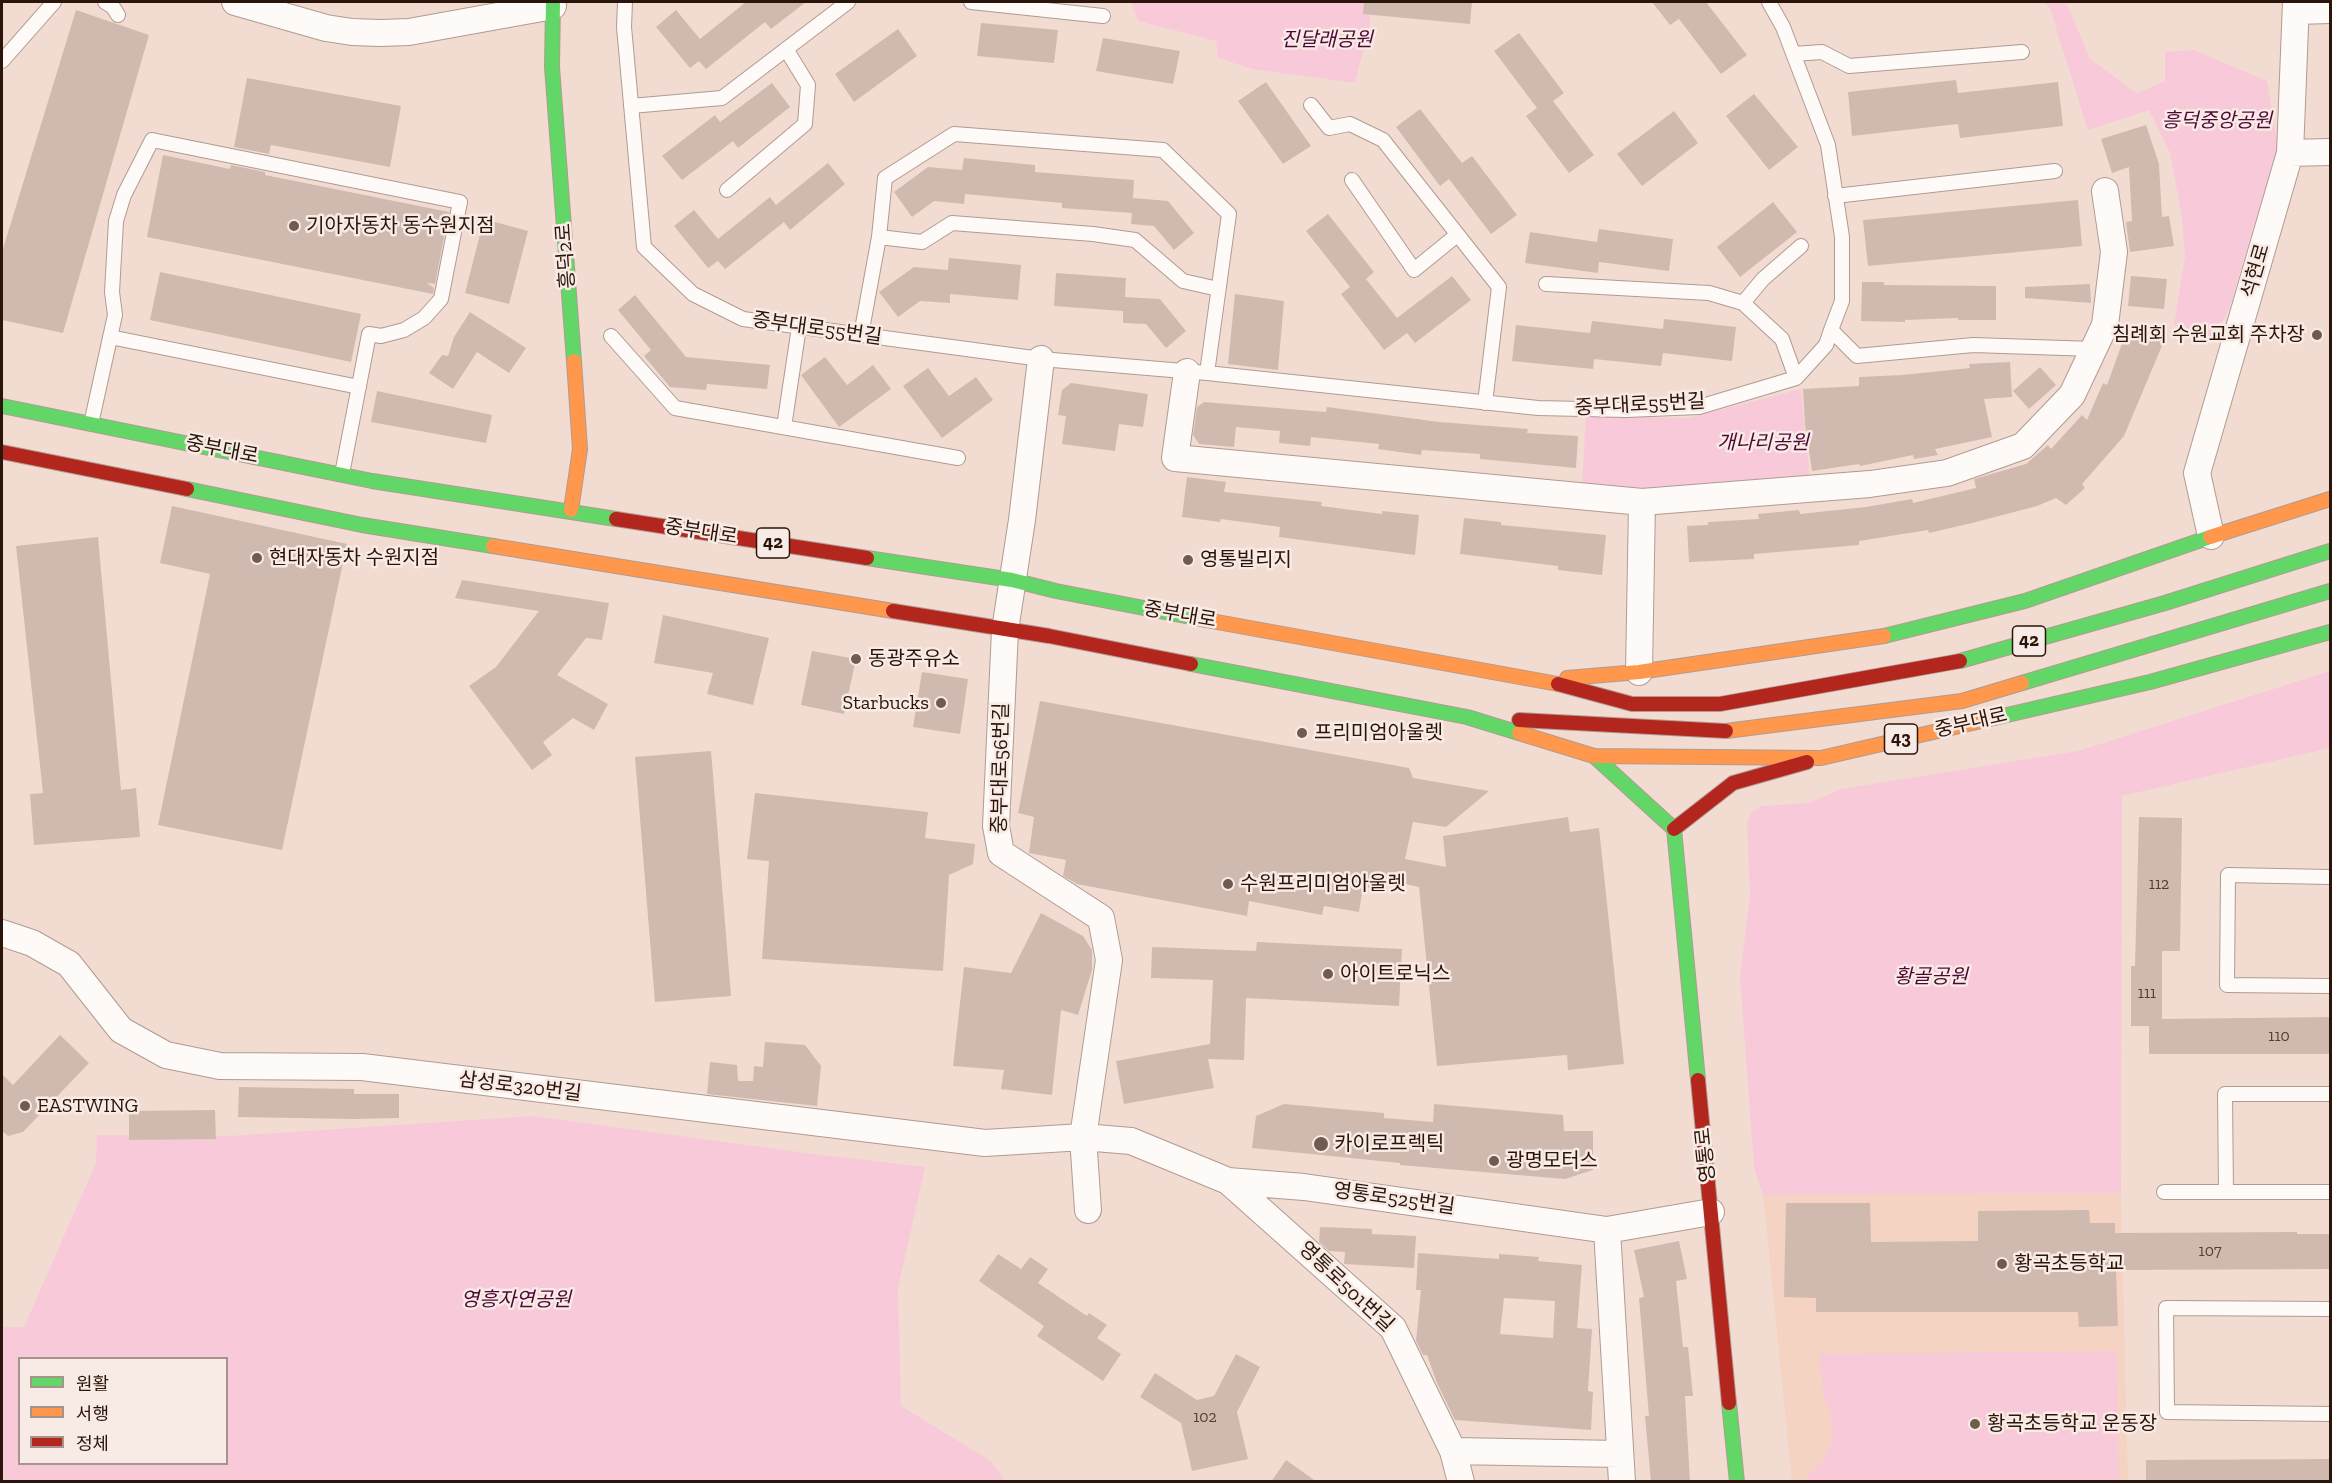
<!DOCTYPE html>
<html>
<head>
<meta charset="utf-8">
<style>
  body { margin:0 }
  #map { position:relative; width:2332px; height:1483px; overflow:hidden; background:#f2dcd2; font-family:"Zilla Slab","Noto Sans KR",serif }
  canvas { display:block }
  .frame { position:absolute; inset:0; border:3px solid #2b1409; pointer-events:none }
  .legend { position:absolute; left:18px; top:1357px; width:210px; height:108px; box-sizing:border-box; background:#f8eae4; border:2px solid #a6948c; margin:0; padding:8px 10px; list-style:none; font-size:18px; color:#2b1409 }
  .legend li { display:flex; align-items:center; gap:12px; height:30px }
  .legend b { width:30px; border:2px solid #a6948c }
</style>
</head>
<body>
<div id="map">
<canvas width="2332" height="1483"></canvas>
<div class="frame"></div>
<ul class="legend">
<li><b style="height:8px;background:#63d668"></b>원활</li>
<li><b style="height:8px;background:#ff974d"></b>서행</li>
<li><b style="height:8px;background:#b3261e"></b>정체</li>
</ul>
</div>
<script>
const ctx = document.querySelector('canvas').getContext('2d');
ctx.lineJoin = 'round';
function paint(path, color) {
  ctx.fillStyle = color;
  ctx.fill(path, 'evenodd');
}
function toPath(rows) {
  const path = new Path2D();
  for (const r of rows) {
    path.moveTo(r[0], r[1]);
    for (let i = 2; i < r.length; i += 2) path.lineTo(r[i], r[i + 1]);
  }
  return path;
}
function stroke(path, color, width, dash) {
  ctx.strokeStyle = color;
  ctx.lineWidth = width;
  ctx.lineCap = dash ? 'butt' : 'round';
  ctx.setLineDash(dash || []);
  ctx.stroke(path);
}
function drawText(font, color, halo, rows, align = 'center') {
  ctx.font = font + ' "Zilla Slab","Noto Sans KR",serif';
  ctx.lineWidth = 5;
  ctx.setLineDash([]);
  ctx.textBaseline = 'middle';
  ctx.strokeStyle = halo;
  ctx.fillStyle = color;
  for (const [text, x, y, turn = 0] of rows) {
    ctx.save();
    ctx.translate(x, y);
    ctx.rotate((+turn || 0) * Math.PI / 180);
    ctx.textAlign = isNaN(turn) ? turn : align;
    if (halo) ctx.strokeText(text, 0, 0);
    ctx.fillText(text, 0, 0);
    ctx.restore();
  }
}
paint(toPath([
  [2121,1193,2128,1481,1792,1481,1763,1195]
]), '#f5d3c3');
paint(toPath([
  [1131,2,1369,2,1370,23,1355,83,1252,69,1218,58,1216,41,1138,21],
  [2045,2,2066,2,2090,59,2137,93,2165,81,2165,52,2194,50,2267,81,2278,146,2228,312,2210,340,2174,325,2185,257,2182,217,2170,153,2149,110,2088,130,2050,9],
  [1801,389,1810,479,1642,495,1582,487,1586,416,1688,418],
  [2330,671,2330,748,2122,796,2121,1193,1763,1195,1754,1167,1740,977,1750,895,1747,822,1752,812,1761,806,1809,803,1841,789,2078,751],
  [533,1116,806,1153,925,1167,898,1288,901,1406,991,1461,1005,1481,2,1482,2,1327,24,1327,96,1163,97,1135,230,1136],
  [20,1358,226,1358,226,1464,20,1464],
  [2117,1351,2119,1481,1809,1481,1808,1475,1824,1461,1833,1439,1830,1410,1824,1401,1819,1354]
]), '#f8c9d9');
paint(toPath([
  [746,2,806,2,771,29,765,22,706,69,699,61,690,68,656,27,676,10,700,39],
  [1364,2,1472,2,1470,24,1363,14],
  [1652,2,1706,2,1747,55,1721,74,1679,19,1670,25],
  [76,10,149,35,63,333,2,320,2,252],
  [981,23,1058,30,1054,63,977,56],
  [898,29,917,56,854,102,835,74],
  [1519,33,1564,93,1553,101,1594,155,1569,173,1526,116,1537,108,1494,51],
  [1103,38,1180,51,1173,84,1096,71],
  [247,78,401,106,390,167,271,145,269,154,234,147],
  [1956,80,1958,93,2058,82,2063,126,1960,138,1958,124,1852,136,1848,92],
  [1266,82,1311,146,1283,164,1238,101],
  [772,83,790,107,738,148,733,141,682,180,662,156,715,115,720,122],
  [1754,94,1798,147,1769,170,1726,116],
  [1420,109,1462,163,1472,156,1517,215,1491,234,1449,179,1440,186,1396,127],
  [1674,111,1698,143,1642,186,1617,154],
  [2146,125,2159,164,2162,217,2169,216,2174,246,2130,252,2126,222,2132,221,2129,167,2112,173,2101,139],
  [163,155,230,169,231,165,265,172,265,175,449,212,435,284,427,283,434,288,433,294,147,237],
  [964,158,1035,165,1035,172,1134,180,1133,198,1168,201,1194,233,1174,250,1154,226,1131,224,1132,213,1062,208,1062,203,965,194,964,204,934,201,912,217,894,192,928,167,962,170],
  [828,163,845,184,790,230,784,222,725,269,718,261,708,268,674,226,694,210,718,239,770,197,776,205],
  [2078,200,2082,246,1868,266,1863,220],
  [1773,202,1797,232,1740,277,1717,247],
  [1328,214,1374,272,1366,279,1397,318,1452,276,1471,300,1415,343,1407,333,1384,350,1341,294,1350,287,1306,231],
  [484,219,528,231,509,304,465,293],
  [1599,229,1673,239,1669,271,1599,262,1598,273,1525,263,1530,232,1597,242],
  [949,258,1021,265,1018,300,950,294,950,303,920,301,898,317,879,292,914,267,948,270],
  [160,272,361,314,351,362,150,320],
  [1056,273,1126,278,1125,297,1160,299,1186,331,1166,348,1146,324,1123,323,1123,311,1054,306],
  [2131,276,2167,279,2164,309,2128,306],
  [1862,282,1884,282,1884,285,1996,286,1996,320,1958,320,1958,318,1905,320,1905,322,1861,321],
  [2090,284,2091,303,2025,298,2025,287],
  [1235,294,1284,301,1278,370,1228,364],
  [635,295,686,357,770,365,767,389,707,384,706,390,670,387,644,356,651,350,618,310],
  [470,312,526,348,509,373,477,352,453,389,429,373,442,355,448,356,454,337],
  [1664,319,1736,327,1732,361,1663,353,1661,366,1594,359,1593,369,1512,361,1516,325,1590,333,1592,321,1663,329],
  [2128,327,2164,341,2124,436,2082,484,2085,488,2066,505,2056,498,2037,506,1976,522,1929,533,1928,530,1859,541,1859,545,1754,554,1754,559,1689,562,1687,526,1708,525,1708,522,1759,519,1758,514,1799,510,1800,514,1866,507,1912,499,1913,503,1976,488,1974,479,2026,464,2048,445,2051,449,2082,415,2087,420,2103,383,2107,385],
  [825,357,847,385,873,365,891,389,839,427,801,375],
  [2010,362,2012,397,1984,399,1992,437,1935,449,1938,455,1914,459,1913,455,1860,466,1859,464,1812,471,1805,424,1803,389,1859,386,1859,377,1902,375,1970,368,1969,364],
  [2040,367,2056,385,2029,409,2013,391],
  [928,368,949,396,976,377,993,400,942,438,903,386],
  [1071,383,1148,394,1143,427,1119,424,1115,451,1062,444,1066,416,1058,415,1062,390],
  [377,391,492,415,486,443,371,422],
  [1204,402,1326,412,1327,407,1439,422,1528,429,1527,433,1578,436,1576,468,1480,459,1480,454,1422,450,1421,455,1378,449,1379,444,1311,437,1310,446,1279,443,1280,431,1236,427,1234,447,1199,444,1193,435,1197,407],
  [1187,477,1226,482,1224,492,1322,502,1321,506,1382,514,1382,511,1419,515,1415,555,1279,537,1280,527,1221,519,1220,522,1182,517],
  [172,506,347,544,282,850,158,825,210,574,160,563],
  [1464,518,1501,522,1501,525,1606,535,1602,575,1558,570,1558,566,1460,554],
  [98,537,121,790,136,788,140,837,34,845,30,794,43,793,16,546],
  [462,580,609,603,602,640,586,638,557,675,608,704,594,730,573,718,543,742,552,755,532,770,469,686,496,667,539,611,455,598],
  [663,615,769,638,753,705,707,694,713,673,654,663],
  [812,651,856,659,844,714,801,705],
  [922,672,968,679,960,734,913,727],
  [1040,701,1409,768,1413,778,1489,791,1446,827,1413,822,1405,859,1446,867,1443,836,1568,817,1570,832,1599,828,1624,1064,1568,1070,1567,1055,1437,1066,1419,887,1383,879,1380,889,1363,887,1359,912,1324,906,1322,915,1249,901,1247,916,1077,884,1063,876,1066,860,1029,853,1034,817,1018,813],
  [711,751,731,996,655,1002,635,757],
  [755,793,928,812,925,838,975,844,973,864,949,875,943,971,762,959,769,861,747,859],
  [2139,817,2182,818,2180,951,2162,951,2162,1019,2331,1017,2331,1054,2149,1054,2149,1026,2131,1026,2131,966,2135,966],
  [1041,913,1083,936,1092,950,1092,970,1078,1015,1061,1010,1052,1095,1001,1089,1004,1070,953,1066,964,967,1011,973],
  [1257,942,1402,949,1399,1006,1246,998,1244,1060,1208,1059,1214,1088,1124,1104,1116,1061,1210,1044,1213,980,1151,978,1152,947,1256,951],
  [60,1035,89,1063,23,1132,8,1136,2,1131,2,1074,13,1085],
  [765,1042,805,1045,821,1066,817,1106,707,1094,710,1062,737,1065,738,1081,753,1081,754,1066,763,1067],
  [239,1087,354,1089,354,1094,399,1094,399,1118,354,1119,238,1117],
  [1284,1104,1384,1113,1384,1118,1433,1122,1434,1104,1563,1115,1564,1131,1593,1131,1593,1170,1565,1179,1400,1165,1400,1163,1252,1148,1256,1116],
  [215,1110,216,1139,129,1140,129,1111],
  [1786,1203,1870,1203,1871,1242,1978,1241,1978,1211,2089,1210,2090,1223,2115,1223,2115,1233,2297,1232,2297,1234,2331,1234,2331,1269,2116,1270,2118,1326,2079,1327,2078,1312,1816,1312,1816,1298,1784,1297],
  [1320,1227,1372,1229,1372,1234,1416,1236,1414,1268,1344,1264,1345,1252,1329,1251,1319,1242],
  [1679,1241,1687,1279,1676,1281,1683,1347,1688,1347,1693,1396,1685,1396,1690,1482,1651,1482,1645,1416,1649,1416,1639,1298,1644,1297,1634,1250],
  [1418,1253,1499,1259,1499,1254,1539,1257,1538,1261,1582,1265,1577,1328,1592,1329,1588,1391,1593,1392,1591,1430,1455,1420,1437,1383,1427,1355,1423,1355,1416,1341,1421,1290,1416,1290],
  [1504,1298,1555,1301,1553,1338,1500,1334],
  [998,1254,1021,1269,1030,1257,1048,1269,1038,1283,1087,1316,1089,1313,1107,1325,1097,1338,1121,1354,1103,1381,1037,1336,1044,1326,979,1281],
  [1236,1354,1260,1367,1237,1412,1248,1459,1192,1471,1181,1423,1140,1397,1155,1373,1197,1400,1214,1396],
  [2331,1459,2331,1482,2146,1482,2146,1460],
  [1286,1460,1317,1482,1271,1482]
]), '#d0bab0');
const lane = toPath([
  [105,2,113,7,118,15],
  [625,2,624,27,644,247,693,294,743,319,1041,359,1207,373,1538,408,1626,410,1699,407,1796,378,1826,345,1831,330,1842,301,1842,237,1828,145,1783,27,1769,2],
  [971,2,1103,16],
  [1793,54,1822,52,1849,66,2022,52],
  [2,61,54,2],
  [1311,105,1329,128,1350,124,1383,140,1499,287,1485,403],
  [631,106,722,98,848,2],
  [1352,180,1414,270,1457,235],
  [727,190,805,124,808,85,786,49],
  [1835,196,2055,171],
  [879,237,922,242,952,223,1093,234,1135,240,1183,281,1218,289],
  [1546,284,1709,293,1743,303,1782,339,1796,378],
  [1743,303,1763,279,1801,246],
  [1831,330,1857,356,1973,345,2094,349],
  [861,335,879,237,885,178,954,134,1163,150,1229,214,1207,373],
  [611,336,675,408,958,458],
  [110,337,359,387],
  [91,424,115,315,112,292,116,221,124,195,152,140,460,202,441,299,424,318,404,330,381,336,369,334,342,474],
  [784,427,799,327],
  [2330,877,2228,875,2227,985,2330,986],
  [2164,1192,2330,1192],
  [2226,1192,2225,1094,2330,1094],
  [2330,1309,2166,1308,2167,1412,2330,1414]
]);
const street = toPath([
  [235,2,326,28,352,32,380,33,409,32,553,6],
  [2296,11,2330,10],
  [2290,153,2330,152],
  [1041,359,1022,520,1005,630,996,826,1001,853,1101,918,1109,960,1083,1137,1088,1210],
  [1187,372,1175,458,1642,502,1870,484,1947,473,2023,446,2072,395,2105,325,2114,252,2105,191],
  [2211,536,2197,473,2290,153,2296,2],
  [1639,672,1642,502],
  [2,933,32,943,69,964,121,1030,166,1055,220,1066,362,1067,985,1143,1083,1137,1131,1141,1228,1181,1304,1187,1607,1230,1711,1212],
  [1228,1181,1393,1328,1453,1451,1461,1482],
  [1607,1230,1622,1482],
  [1453,1451,1619,1454]
]);
const fast = toPath([
  [553,2,552,67,574,361],
  [2,406,372,481,616,519],
  [187,489,362,525,493,546],
  [867,558,1012,580,1056,591,1206,620],
  [1884,636,2025,601,2210,537],
  [1960,661,2165,603,2330,551],
  [1191,664,1467,717,1519,733],
  [2022,683,2330,591],
  [1994,718,2150,682,2330,632],
  [1594,756,1674,829,1698,1080],
  [1729,1403,1737,1482]
]);
const slow = toPath([
  [571,510,580,449,574,361],
  [2210,537,2330,499],
  [493,546,893,611],
  [1206,620,1558,684],
  [1567,678,1639,672,1884,636],
  [1726,731,1962,701,2022,683],
  [1519,733,1594,756,1821,758,1994,718]
]);
const jam = toPath([
  [2,452,187,489],
  [616,519,867,558],
  [893,611,1049,636,1191,664],
  [1558,684,1632,704,1720,704,1960,661],
  [1519,720,1726,731],
  [1674,829,1733,783,1807,762],
  [1698,1080,1729,1403]
]);
stroke(lane, '#b09b92', 16);
stroke(street, '#b09b92', 28);
stroke(fast, '#b09b92', 16);
stroke(slow, '#b09b92', 16);
stroke(jam, '#b09b92', 16);
stroke(lane, '#fdfaf8', 14);
stroke(street, '#fdfaf8', 26);
stroke(fast, '#63d668', 14);
stroke(slow, '#ff974d', 14);
stroke(jam, '#b3261e', 14);
for (const [x, y, r, color] of [
  [294,226,6,"#715a4f"],
  [2317,335,6,"#715a4f"],
  [257,558,6,"#715a4f"],
  [1188,560,6,"#715a4f"],
  [856,659,6,"#715a4f"],
  [941,703,6,"#715a4f"],
  [1302,733,6,"#715a4f"],
  [1228,884,6,"#715a4f"],
  [1328,974,6,"#715a4f"],
  [25,1106,6,"#715a4f"],
  [1321,1144,8,"#715a4f"],
  [1494,1161,6,"#715a4f"],
  [2002,1264,6,"#715a4f"],
  [1975,1424,6,"#715a4f"]
]) {
  const dot = new Path2D();
  dot.arc(x, y, r, 0, 2 * Math.PI);
  ctx.fillStyle = color;
  ctx.fill(dot);
  stroke(dot, '#f8eae4', 2);
}
drawText('16px', '#543e33', null, [
  ["112",2159,884],
  ["111",2147,993],
  ["110",2279,1036],
  ["107",2210,1251],
  ["102",1205,1417]
]);
for (const [x, y, w] of [
  [773,543,33],
  [2029,641,33],
  [1901,739,33]
]) {
  const box = new Path2D();
  box.roundRect(x - w / 2, y - 15, w, 30, 4.5);
  ctx.fillStyle = '#f8eae4';
  ctx.fill(box);
  stroke(box, '#2b1409', 1.5);
}
drawText('bold 18px', '#2b1409', null, [
  ["42",773,543],
  ["42",2029,641],
  ["43",1901,739]
]);
drawText('italic 20px', '#4e0838', '#f8eae4', [
  ["진달래공원",1327,40],
  ["흥덕중앙공원",2217,121],
  ["개나리공원",1763,443],
  ["황골공원",1931,977],
  ["영흥자연공원",516,1300]
]);
drawText('20px', '#2b1409', '#f8eae4', [
  ["기아자동차 동수원지점",306,226],
  ["침례회 수원교회 주차장",2305,335,"right"],
  ["현대자동차 수원지점",269,558],
  ["영통빌리지",1200,560],
  ["동광주유소",868,659],
  ["Starbucks",929,703,"right"],
  ["프리미엄아울렛",1314,733],
  ["수원프리미엄아울렛",1240,884],
  ["아이트로닉스",1340,974],
  ["EASTWING",37,1106],
  ["카이로프렉틱",1334,1144],
  ["광명모터스",1506,1161],
  ["황곡초등학교",2014,1264],
  ["황곡초등학교 운동장",1987,1424]
], 'left');
drawText('20px', '#2b1409', '#f8eae4', [
  ["흥덕2로",566,256,-94],
  ["석현로",2256,271,-74],
  ["중부대로55번길",817,329,8],
  ["중부대로55번길",1640,405,-3],
  ["중부대로",222,450,11],
  ["중부대로",701,532,9],
  ["중부대로",1180,615,10],
  ["중부대로",1971,723,-13],
  ["중부대로56번길",1001,768,-89],
  ["삼성로320번길",520,1087,7],
  ["영통로",1706,1155,-96],
  ["영통로525번길",1394,1199,8],
  ["영통로501번길",1346,1287,43]
]);
</script>
</body>
</html>
